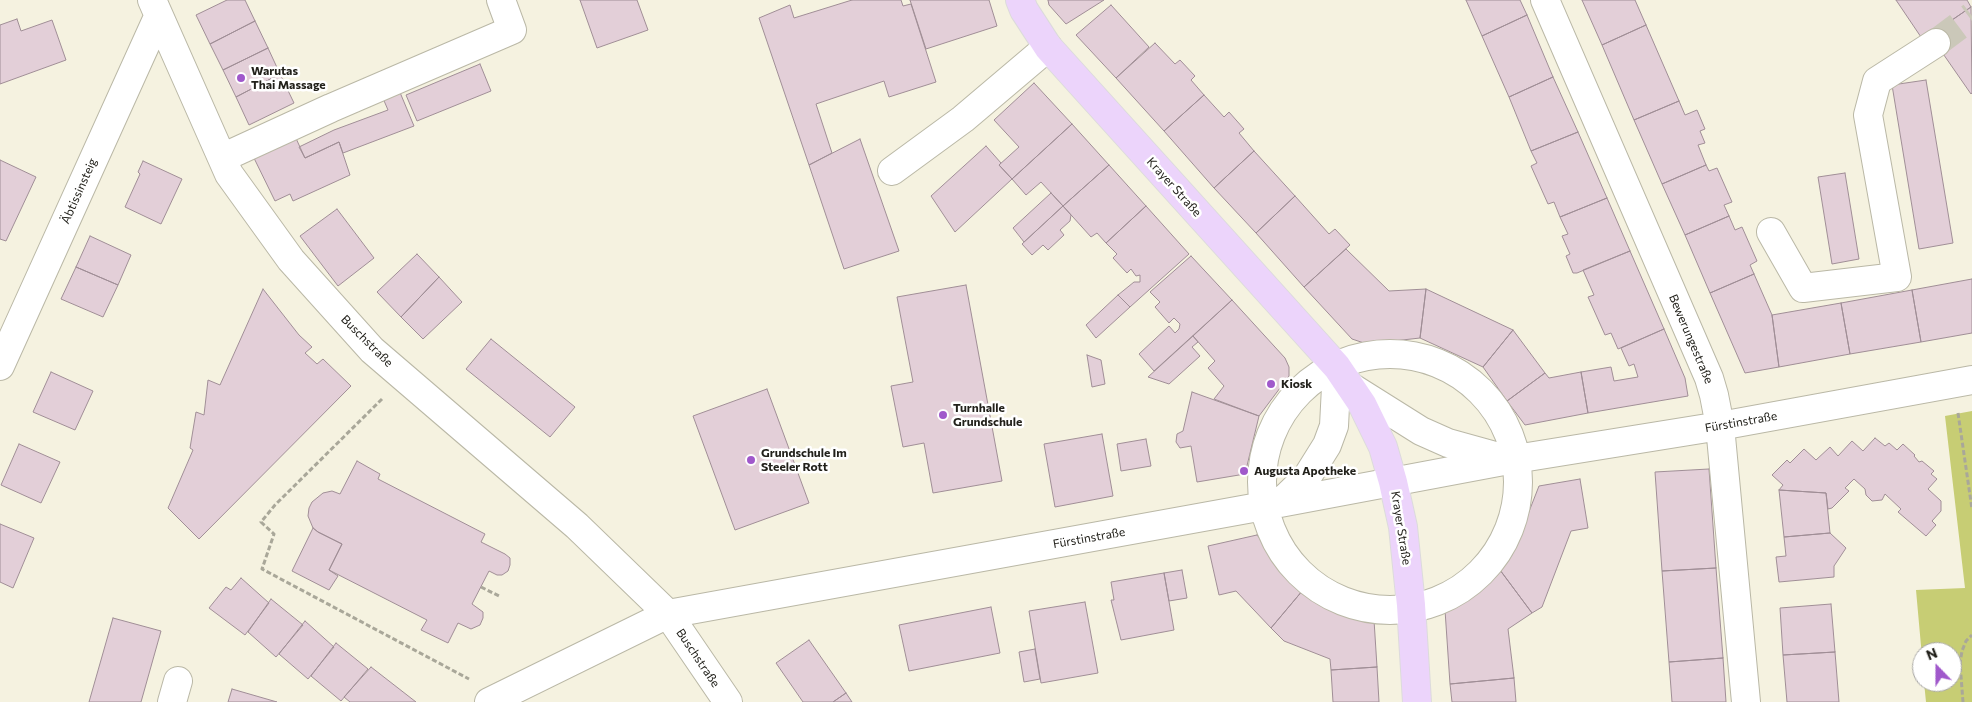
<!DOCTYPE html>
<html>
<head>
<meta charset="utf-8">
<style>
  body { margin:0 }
  #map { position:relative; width:1972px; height:702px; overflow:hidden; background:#f5f2e0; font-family:Commissioner,sans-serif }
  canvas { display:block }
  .north { position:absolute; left:1912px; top:642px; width:50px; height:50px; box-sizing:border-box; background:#fff; border:1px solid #a7a6a4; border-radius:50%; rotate:338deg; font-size:14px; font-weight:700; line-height:20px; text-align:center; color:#22211b }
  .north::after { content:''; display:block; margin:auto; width:18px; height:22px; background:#a058cb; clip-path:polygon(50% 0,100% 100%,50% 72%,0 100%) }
</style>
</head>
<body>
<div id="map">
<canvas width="1972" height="702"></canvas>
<div class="north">N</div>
</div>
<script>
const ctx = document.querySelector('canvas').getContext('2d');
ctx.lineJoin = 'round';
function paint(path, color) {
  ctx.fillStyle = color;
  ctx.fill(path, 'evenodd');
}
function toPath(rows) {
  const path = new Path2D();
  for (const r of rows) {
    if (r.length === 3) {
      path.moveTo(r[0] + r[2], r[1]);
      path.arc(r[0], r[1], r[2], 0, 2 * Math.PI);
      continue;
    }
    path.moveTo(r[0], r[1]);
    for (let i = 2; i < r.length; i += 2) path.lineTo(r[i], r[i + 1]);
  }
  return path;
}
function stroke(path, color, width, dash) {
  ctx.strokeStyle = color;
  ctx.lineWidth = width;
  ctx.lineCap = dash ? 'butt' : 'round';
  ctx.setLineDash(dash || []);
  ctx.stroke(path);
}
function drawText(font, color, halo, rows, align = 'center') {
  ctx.font = font + ' Commissioner,sans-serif';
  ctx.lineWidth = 5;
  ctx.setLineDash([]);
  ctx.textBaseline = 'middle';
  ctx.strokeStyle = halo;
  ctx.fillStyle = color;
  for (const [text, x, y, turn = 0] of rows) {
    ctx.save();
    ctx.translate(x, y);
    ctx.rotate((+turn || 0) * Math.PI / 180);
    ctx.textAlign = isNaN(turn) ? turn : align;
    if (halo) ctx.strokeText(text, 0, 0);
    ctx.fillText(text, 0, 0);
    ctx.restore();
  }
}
paint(toPath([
  [1972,411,1972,702,1926,702,1924,682,1952,682,1952,652,1922,652,1922,657,1916,590,1965,588,1945,416]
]), '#c7cd74');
const building = toPath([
  [227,0,245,0,255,21,210,44,196,15,227,0],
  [580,0,637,0,648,30,597,48,580,0],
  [852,0,901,0,903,6,911,4,936,82,889,97,884,81,816,104,832,153,809,165,759,18,790,5,794,18,852,0],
  [910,0,989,0,997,26,926,49,910,0],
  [1048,0,1104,0,1066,24,1049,5,1048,0],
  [1466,0,1520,0,1527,15,1482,36,1466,0],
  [1582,0,1635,0,1646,25,1602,45,1582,0],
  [1896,0,1967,0,1971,7,1923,40,1896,0],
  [1111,5,1149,47,1116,78,1076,35,1111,5],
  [1971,7,1972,93,1971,94,1930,35,1971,7],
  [1527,15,1553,77,1509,97,1482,36,1527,15],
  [17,19,21,31,52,20,66,60,0,84,0,25,17,19],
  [255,21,268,48,223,70,210,44,255,21],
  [1646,25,1679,101,1634,120,1602,45,1646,25],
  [1155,43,1175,64,1180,60,1195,76,1191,80,1204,95,1164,131,1116,78,1155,43],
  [268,48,280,74,236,97,223,70,268,48],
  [480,64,491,91,417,121,406,95,480,64],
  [280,74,294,103,249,125,236,97,280,74],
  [1553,77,1578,132,1531,151,1509,97,1553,77],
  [1926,80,1953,243,1919,249,1892,85,1926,80],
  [1034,83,1072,124,1012,179,999,165,1019,147,994,120,1034,83],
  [399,90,414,126,343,153,339,142,305,158,299,147,334,130,388,110,382,96,399,90],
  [1204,95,1224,117,1229,112,1244,129,1239,133,1254,151,1214,188,1164,131,1204,95],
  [1679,101,1685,115,1697,110,1705,129,1700,131,1705,143,1698,145,1706,165,1662,184,1634,120,1679,101],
  [1072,124,1109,165,1063,206,1041,182,1026,195,1012,179,1072,124],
  [1578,132,1607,198,1560,217,1554,202,1548,204,1531,166,1537,163,1531,151,1578,132],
  [294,134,305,158,339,142,350,175,293,201,290,194,275,201,252,154,294,134],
  [860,139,899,251,844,269,809,165,860,139],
  [986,146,1001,163,999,165,1012,179,955,232,931,196,986,146],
  [1254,151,1295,196,1256,233,1214,188,1254,151],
  [0,160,36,177,6,241,0,239,0,160],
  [143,161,182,179,161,224,125,207,140,174,138,172,143,161],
  [1109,165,1146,206,1106,243,1097,233,1091,237,1063,206,1109,165],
  [1706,165,1709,171,1717,168,1732,202,1724,205,1729,216,1685,235,1662,184,1706,165],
  [1845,173,1859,259,1832,264,1818,177,1845,173],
  [1051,193,1063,206,1024,242,1013,228,1051,193],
  [1295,196,1329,234,1335,229,1350,245,1304,287,1256,233,1295,196],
  [1607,198,1630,251,1577,273,1573,273,1566,256,1570,254,1562,236,1568,234,1560,217,1607,198],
  [1063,206,1071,215,1070,221,1060,230,1064,235,1048,250,1043,245,1032,255,1022,244,1063,206],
  [1146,206,1189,254,1130,307,1118,295,1134,282,1140,282,1140,275,1136,276,1131,269,1127,273,1113,258,1117,254,1106,243,1146,206],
  [337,209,374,258,338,286,300,236,337,209],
  [1729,216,1735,230,1742,227,1757,261,1750,265,1754,274,1710,293,1685,235,1729,216],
  [90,236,131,255,118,285,76,267,90,236],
  [1346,249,1389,291,1426,289,1420,338,1367,344,1352,339,1304,287,1346,249],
  [1630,251,1664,329,1618,349,1611,333,1605,335,1588,297,1594,295,1583,270,1630,251],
  [417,254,439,277,401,317,377,292,417,254],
  [1191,256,1232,300,1154,371,1139,354,1169,326,1175,333,1179,329,1180,324,1174,318,1169,323,1155,307,1160,302,1150,292,1191,256],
  [76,267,118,285,103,317,61,299,76,267],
  [1754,274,1772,315,1779,367,1745,373,1710,293,1754,274],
  [439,277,462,302,423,339,401,317,439,277],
  [1972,279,1972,333,1921,342,1912,290,1972,279],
  [966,285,1002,481,933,493,924,443,903,447,891,386,913,382,897,297,966,285],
  [263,289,299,335,312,347,305,353,317,364,323,359,351,386,199,539,168,508,193,450,190,448,196,412,204,415,208,380,220,385,263,289],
  [1426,289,1513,330,1483,367,1420,338,1426,289],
  [1912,290,1921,342,1850,354,1841,303,1912,290],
  [1118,295,1130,307,1096,338,1086,325,1118,295],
  [1232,300,1285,358,1289,367,1289,376,1259,416,1214,399,1224,386,1208,368,1215,361,1193,336,1232,300],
  [1841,303,1850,354,1779,367,1772,315,1841,303],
  [1664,329,1685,378,1688,396,1588,413,1581,372,1611,367,1614,381,1638,377,1634,364,1629,366,1621,348,1664,329],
  [1513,330,1545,373,1507,401,1483,367,1513,330],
  [1193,336,1198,342,1192,347,1200,356,1169,384,1148,377,1193,336],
  [491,339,575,407,550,437,466,369,491,339],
  [1087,355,1101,360,1105,384,1092,387,1087,355],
  [51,372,93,391,75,430,33,412,51,372],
  [1581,372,1588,413,1525,425,1507,401,1545,373,1549,378,1581,372],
  [767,389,809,503,735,530,693,416,767,389],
  [1192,392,1259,416,1245,474,1197,482,1191,446,1180,448,1176,442,1177,434,1183,431,1192,392],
  [1102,434,1113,496,1055,507,1044,444,1102,434],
  [1875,438,1885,446,1889,443,1897,450,1903,444,1915,455,1914,456,1919,462,1922,461,1934,471,1931,474,1937,479,1928,489,1941,501,1941,511,1932,521,1936,525,1926,536,1898,512,1901,509,1885,494,1882,500,1872,501,1866,495,1865,489,1854,479,1845,488,1849,491,1832,508,1828,509,1826,493,1779,490,1783,485,1772,475,1787,460,1790,463,1804,449,1816,460,1830,447,1838,456,1852,441,1863,451,1875,438],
  [1146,439,1151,466,1121,471,1117,444,1146,439],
  [19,444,60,462,41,503,1,485,19,444],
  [357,461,380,474,378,479,485,534,481,542,505,554,510,558,510,565,508,571,502,575,497,575,489,571,472,604,483,612,483,618,480,625,471,629,458,623,448,643,421,630,427,620,329,570,342,544,318,532,313,528,308,516,309,508,312,502,323,493,332,491,340,494,357,461],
  [1709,469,1716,568,1662,571,1655,472,1709,469],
  [1580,479,1588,528,1571,531,1542,607,1532,613,1500,570,1512,555,1539,486,1580,479],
  [1779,490,1826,493,1830,533,1784,537,1779,490],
  [0,524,34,538,13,588,0,582,0,524],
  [313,528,318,532,342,544,329,570,338,576,329,590,292,571,313,528],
  [1830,533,1846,548,1834,566,1834,577,1779,582,1776,557,1786,556,1784,537,1830,533],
  [1257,535,1303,590,1271,628,1236,591,1219,595,1208,546,1257,535],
  [1716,568,1723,658,1669,662,1662,571,1716,568],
  [1182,570,1187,598,1169,601,1164,573,1182,570],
  [1500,570,1532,613,1508,629,1514,678,1450,684,1445,610,1500,570],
  [1164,573,1174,630,1121,640,1111,600,1114,600,1111,582,1164,573],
  [241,578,269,603,245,635,209,608,226,587,231,590,241,578],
  [1303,590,1374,620,1377,667,1331,670,1330,659,1284,641,1271,628,1303,590],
  [271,599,303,625,276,657,248,632,271,599],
  [1085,602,1098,673,1041,683,1029,611,1085,602],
  [1831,604,1835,652,1783,655,1780,608,1831,604],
  [991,607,1000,653,909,671,899,625,991,607],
  [113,618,161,631,141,702,89,702,113,618],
  [305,621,334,647,308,679,279,654,305,621],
  [809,640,846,693,833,702,803,702,776,663,809,640],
  [336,643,368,669,341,701,311,676,336,643],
  [1035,649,1040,679,1024,682,1019,652,1035,649],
  [1835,652,1839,702,1787,702,1783,655,1835,652],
  [1723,658,1726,702,1672,702,1669,662,1723,658],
  [371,667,416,702,350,702,344,697,371,667],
  [1377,667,1379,702,1333,702,1331,670,1377,667],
  [1514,678,1516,702,1452,702,1450,684,1514,678],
  [232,689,277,702,228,702,232,689],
  [846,693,852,702,833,702,846,693]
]);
paint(building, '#e3cfd8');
stroke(building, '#a08e96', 1);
stroke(toPath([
  [1936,43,1972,16]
]), '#cbc8b9', 28, [28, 14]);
const minor = toPath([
  [152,0,229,174,291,260,372,350,577,526,668,614,728,702],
  [1545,0,1709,378,1714,395,1720,426,1746,702],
  [222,158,331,108,512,30,501,0],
  [892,171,963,119,1048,47],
  [1771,232,1803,288,1897,277,1868,115,1877,81,1936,43],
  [1390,482,128],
  [0,366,158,17],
  [1351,387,1421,431,1448,443,1502,458],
  [1280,503,1307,477,1327,445,1334,426,1337,367],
  [172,702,178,681],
  [489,702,668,614,1264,506,1509,460,1720,426,1972,380]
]);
const major = toPath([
  [1020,0,1024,10,1048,47,1337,367,1362,404,1383,447,1393,482,1403,527,1411,605,1417,702]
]);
stroke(minor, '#bab8a6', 30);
stroke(major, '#dcdbdb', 30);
stroke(toPath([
  [382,399,275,505,261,522,274,534,262,569,469,679],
  [1958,413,1972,509],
  [481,587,499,596],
  [1963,702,1960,663,1962,651,1966,641,1972,635]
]), '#a9a799', 3, [5, 2.5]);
stroke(minor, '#fff', 28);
stroke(major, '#ecd4fb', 28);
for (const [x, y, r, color] of [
  [241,78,5,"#a058cb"],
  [1271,384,5,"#a058cb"],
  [943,415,5,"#a058cb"],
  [751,460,5,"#a058cb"],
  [1244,471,5,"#a058cb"]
]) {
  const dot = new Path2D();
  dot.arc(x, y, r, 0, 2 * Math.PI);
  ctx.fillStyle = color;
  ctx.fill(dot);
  stroke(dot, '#fff', 2);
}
drawText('bold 12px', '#22211b', '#fff', [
  ["Warutas",251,71],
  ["Thai Massage",251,85],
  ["Kiosk",1281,384],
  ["Turnhalle",953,408],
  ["Grundschule",953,422],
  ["Grundschule Im",761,453],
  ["Steeler Rott",761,467],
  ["Augusta Apotheke",1254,471]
], 'left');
drawText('12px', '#22211b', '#fff', [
  ["Krayer Straße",1174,187,48],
  ["Äbtissinsteig",79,191,-66],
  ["Bewerungestraße",1691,339,67],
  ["Buschstraße",367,341,45],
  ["Fürstinstraße",1741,422,-10],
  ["Krayer Straße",1401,528,81],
  ["Fürstinstraße",1089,538,-10],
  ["Buschstraße",698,658,56]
]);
</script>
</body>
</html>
